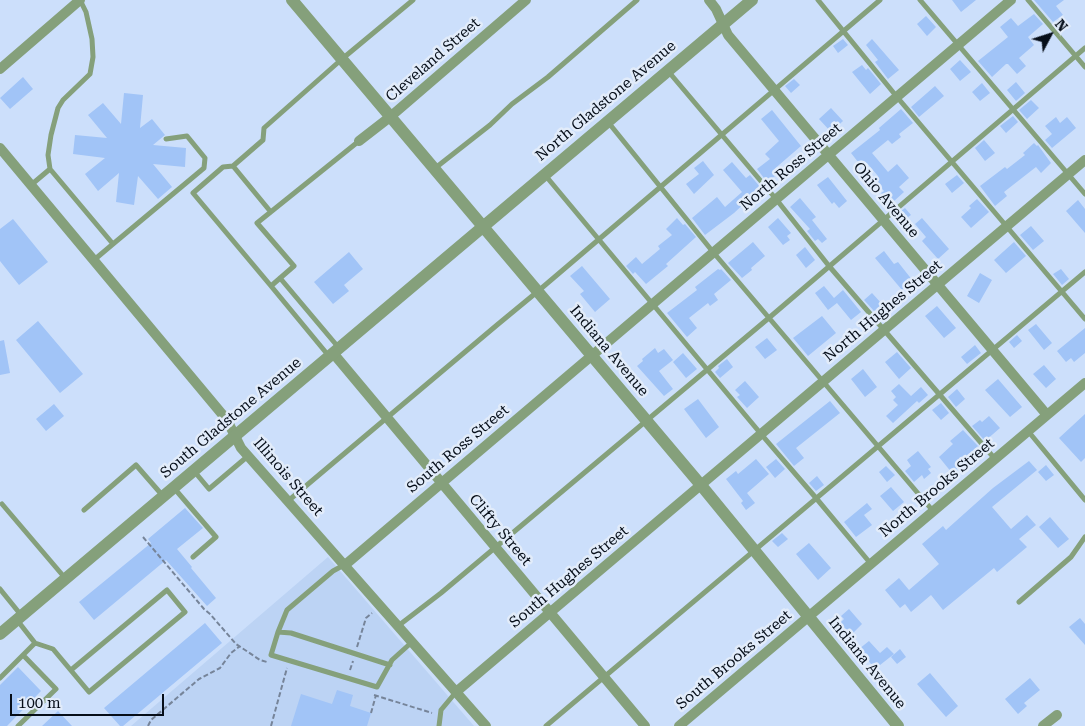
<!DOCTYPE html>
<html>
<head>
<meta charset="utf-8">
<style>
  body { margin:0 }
  #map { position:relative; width:1085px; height:726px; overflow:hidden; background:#ccdffb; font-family:"Roboto Serif",serif }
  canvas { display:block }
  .north { position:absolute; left:1025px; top:10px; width:50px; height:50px; -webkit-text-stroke:4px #e2ecfa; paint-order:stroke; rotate:50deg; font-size:14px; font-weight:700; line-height:20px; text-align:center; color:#060e19 }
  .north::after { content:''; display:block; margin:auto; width:18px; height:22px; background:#060e19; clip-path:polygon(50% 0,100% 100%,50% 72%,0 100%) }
  .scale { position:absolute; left:10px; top:694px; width:154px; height:22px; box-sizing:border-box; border:2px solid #060e19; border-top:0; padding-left:6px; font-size:15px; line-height:18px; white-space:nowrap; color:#060e19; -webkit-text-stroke:4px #e2ecfa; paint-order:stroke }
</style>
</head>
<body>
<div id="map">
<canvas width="1085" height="726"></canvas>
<div class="north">N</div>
<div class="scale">100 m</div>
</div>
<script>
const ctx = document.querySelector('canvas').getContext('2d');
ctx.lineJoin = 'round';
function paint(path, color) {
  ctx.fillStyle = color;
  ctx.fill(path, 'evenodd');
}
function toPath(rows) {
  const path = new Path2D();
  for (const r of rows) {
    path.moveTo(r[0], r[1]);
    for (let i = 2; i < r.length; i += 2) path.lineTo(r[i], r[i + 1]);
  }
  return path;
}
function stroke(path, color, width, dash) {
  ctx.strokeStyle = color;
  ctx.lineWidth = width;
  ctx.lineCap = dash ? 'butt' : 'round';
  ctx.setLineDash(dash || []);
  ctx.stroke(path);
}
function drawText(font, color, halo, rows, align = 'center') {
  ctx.font = font + ' "Roboto Serif",serif';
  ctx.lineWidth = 5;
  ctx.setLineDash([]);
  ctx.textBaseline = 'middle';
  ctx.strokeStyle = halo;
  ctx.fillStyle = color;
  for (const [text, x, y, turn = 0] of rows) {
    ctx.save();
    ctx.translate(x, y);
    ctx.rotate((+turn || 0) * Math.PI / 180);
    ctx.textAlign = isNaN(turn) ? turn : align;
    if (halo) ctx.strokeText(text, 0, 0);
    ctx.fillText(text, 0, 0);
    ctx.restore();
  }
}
paint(toPath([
  [328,557,474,726,131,726]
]), '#bcd3f4');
paint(toPath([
  [952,0,976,0,961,12],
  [1034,0,1064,0,1056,6,1063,15,1053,22],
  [1034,14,1043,24,1028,37,1034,45,1019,58,1026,66,1017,74,1008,64,1006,64,992,77,978,61,1008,37,1000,27,1011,18,1018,26],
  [926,16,936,27,927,36,917,24],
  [843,39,848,45,838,53,833,46],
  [872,39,899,70,888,79,875,62,878,60,866,45],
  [960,60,971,72,960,81,950,69],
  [862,65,866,70,868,68,881,84,870,94,852,72],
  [23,77,33,89,10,109,0,98],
  [794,79,800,85,791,93,785,86],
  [1016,82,1025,93,1016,101,1007,90],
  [982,83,990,93,980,101,972,92],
  [935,86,944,96,919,117,911,107],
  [124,93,143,95,140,128,152,119,165,135,153,145,186,148,185,167,153,164,172,187,158,199,138,176,134,205,116,202,119,173,98,191,85,174,105,158,73,154,75,135,107,138,88,115,103,103,121,124],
  [1031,100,1039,108,1027,119,1019,110],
  [831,108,843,121,831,132,819,119],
  [901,109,913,123,899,134,901,137,892,144,888,140,872,153,888,172,897,164,909,178,899,187,904,192,893,202,889,197,887,199,881,193,884,191,874,180,878,176,867,163,862,167,851,153,880,130,879,128],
  [772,110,801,146,772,171,775,176,767,182,757,169,770,159,765,154,779,141,761,119],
  [1013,116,1018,122,1006,133,1000,126],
  [1056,117,1060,123,1067,117,1076,128,1052,148,1045,140,1052,134,1045,126],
  [984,140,995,153,985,161,975,148],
  [1034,143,1037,146,1038,145,1051,163,1041,173,1036,167,1004,192,1007,196,995,206,980,186,1005,167,1007,169,1025,155,1023,153],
  [703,161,714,175,694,194,686,184,699,174,694,168],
  [732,162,746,178,750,175,761,188,734,213,705,235,692,218,717,197,725,207,742,192,723,170],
  [957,175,964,183,952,193,945,184],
  [828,177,847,201,839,208,834,202,832,204,817,185],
  [800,198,816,217,812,220,827,239,822,243,818,239,815,241,807,231,810,229,790,207],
  [977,199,989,212,971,228,961,217,971,208,969,206],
  [1078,200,1085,209,1085,233,1066,211],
  [905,208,911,215,901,222,896,215],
  [677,218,683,225,685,224,696,237,666,264,668,266,646,284,635,272,633,274,626,266,636,257,642,264,660,249,658,246,672,235,666,229],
  [778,218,791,233,787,236,790,240,783,245,768,227],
  [922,218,949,249,938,259,922,241,926,237,915,224],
  [13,219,48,262,19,285,0,261,0,229],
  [1031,226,1044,241,1033,250,1020,235],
  [753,242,765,256,751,268,752,270,742,278,728,263],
  [1014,242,1026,256,1006,273,994,260],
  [805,247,815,260,806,268,796,255],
  [884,251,894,264,898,262,913,281,902,290,875,258],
  [349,252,363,269,344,285,349,291,333,304,314,282],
  [582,266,610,299,595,312,580,294,584,291,570,276],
  [718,269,720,270,721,269,731,280,714,294,718,300,710,306,708,303,689,318,697,328,687,337,667,313,697,290,695,287],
  [1061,269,1069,279,1062,285,1053,274],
  [980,273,992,280,979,303,967,296],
  [824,286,834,298,843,290,861,312,851,320,837,303,828,310,815,293],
  [872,293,882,304,874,311,864,300],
  [937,306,956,328,944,338,925,316],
  [822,316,836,333,808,356,793,338],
  [38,321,83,374,60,393,16,340],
  [1036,324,1052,343,1044,350,1028,330],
  [1085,328,1085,353,1074,362,1071,358,1066,362,1057,351],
  [1017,335,1022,341,1014,348,1009,342],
  [767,338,777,350,765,359,755,347],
  [4,340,10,373,0,375,0,341],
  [975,345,981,353,967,364,961,357],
  [655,348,658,353,664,349,673,360,659,371,673,389,664,396,637,366,643,361,642,359],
  [897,352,911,368,899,379,885,362],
  [683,353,697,369,686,378,673,362],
  [727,359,733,367,720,378,715,372,719,368,718,366],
  [1044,365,1056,379,1046,388,1033,374],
  [863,369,877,387,865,397,851,379],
  [998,379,1022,407,1010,417,985,390],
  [745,381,759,397,747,408,737,397,740,395,735,390],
  [899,384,911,396,921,387,928,395,919,403,917,401,893,423,886,416,898,405,893,400,896,397,891,391],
  [957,389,965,399,956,407,948,397],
  [698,399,719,427,706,438,684,409],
  [830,401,840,413,796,448,804,458,794,466,776,444],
  [941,403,949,413,941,420,932,410],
  [54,404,64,416,46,431,36,419],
  [1085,414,1085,458,1081,462,1059,438],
  [989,416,1000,428,985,441,972,426,980,420,982,422],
  [963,430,978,446,961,461,964,463,952,473,939,457,953,444,950,441],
  [918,451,931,467,928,469,931,473,924,479,922,475,914,482,905,471,911,466,907,460],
  [756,459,769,474,747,493,755,503,746,510,741,503,743,501,726,479,736,471,738,474],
  [776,459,785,469,775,478,766,467],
  [1029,461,1037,470,992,507,1011,529,1027,515,1036,525,1019,539,1027,547,997,572,994,568,943,610,931,595,911,612,905,604,900,608,885,590,899,578,909,590,939,564,922,544,943,526,946,530,993,488],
  [1046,465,1054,475,1046,481,1038,472],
  [886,466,895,475,887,482,879,472],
  [817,476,824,485,816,491,809,483],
  [891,487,904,502,893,511,880,496],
  [867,503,872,509,864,515,872,525,856,537,844,522],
  [185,508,203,528,177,549,192,567,191,568,216,598,207,606,166,560,94,620,79,602,151,543,148,539],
  [1050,517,1069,539,1058,548,1039,527],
  [782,533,788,539,778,547,772,541],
  [809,543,831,568,818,580,796,554],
  [849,609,862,624,851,635,840,623,844,619,841,616],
  [1080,618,1085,624,1085,645,1069,627],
  [205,623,222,643,123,726,120,726,104,708],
  [869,641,880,653,887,647,894,654,875,669,859,649],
  [900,649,906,657,897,664,891,657],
  [18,667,41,691,7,726,0,726,0,685],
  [930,673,958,706,946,717,917,684],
  [1030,678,1040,690,1024,703,1027,706,1018,714,1005,699],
  [337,690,353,695,350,706,371,713,367,726,291,726,301,694,332,704],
  [58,711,72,726,42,726]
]), '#a1c4f7');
stroke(toPath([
  [143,537,204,609,210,614,236,644,260,660,267,662],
  [357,647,366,618,372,613],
  [350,670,353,661],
  [374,695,432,713],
  [371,713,376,695],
  [148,726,151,720,199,679,220,668,231,653,240,646],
  [271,726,287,668]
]), '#768499', 2, [5, 2.5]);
stroke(toPath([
  [80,0,86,12,92,39,93,57,90,74,63,100,58,108,51,135,48,155,50,169,113,244,94,260],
  [818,0,897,97,1085,319],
  [920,0,1085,194],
  [1028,0,1085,67],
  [668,71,776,199,829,266,995,459],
  [608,122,713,252,933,511],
  [233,166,263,140,264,128,342,59,413,0],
  [434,169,490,125,512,104,548,77,637,0],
  [545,175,761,434,816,498,871,564],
  [31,185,50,169],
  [270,211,233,166,223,167,193,193,271,286,294,266,257,223,359,141],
  [113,244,204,168,205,158,187,136,166,139],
  [280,278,339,348],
  [271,286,328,355],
  [1028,431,1085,500],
  [194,471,209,489,248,456],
  [174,488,216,537,193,557],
  [288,501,497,325,537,292,880,0],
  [2,504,65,578],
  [84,510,136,465,163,496],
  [344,565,333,571,287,610,278,632,271,655,377,687,392,660,412,642],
  [0,589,21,615],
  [1019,602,1071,557,1085,537],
  [398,626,441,593,770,317,1085,48],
  [278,632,291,633,390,665],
  [35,643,53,649,89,692,185,612,167,590,71,670],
  [0,678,35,643,17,620],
  [18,726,56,689,23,655],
  [439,726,441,710,456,692],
  [546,726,1085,272]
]), '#85a07b', 5);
stroke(toPath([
  [709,0,716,9,728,35,1047,415],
  [0,69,80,0],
  [359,141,390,117,526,0],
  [0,148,227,420,241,448,486,726],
  [333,353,645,726],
  [345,565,1011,0],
  [456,692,1085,160],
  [679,726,1085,383],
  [1043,726,1057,715]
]), '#85a07b', 10);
stroke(toPath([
  [292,0,705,490,898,726],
  [0,634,752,0]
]), '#85a07b', 12);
drawText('15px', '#060e19', '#e2ecfa', [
  ["Cleveland Street",433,60,-41],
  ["North Gladstone Avenue",606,101,-40],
  ["North Ross Street",791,167,-40],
  ["Ohio Avenue",886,200,50],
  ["North Hughes Street",883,311,-40],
  ["Indiana Avenue",609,351,50],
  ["South Gladstone Avenue",231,418,-40],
  ["South Ross Street",458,449,-40],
  ["Illinois Street",288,477,49],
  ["North Brooks Street",937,488,-40],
  ["Clifty Street",500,530,50],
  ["South Hughes Street",569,577,-40],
  ["South Brooks Street",734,660,-40],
  ["Indiana Avenue",867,663,51]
]);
</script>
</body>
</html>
